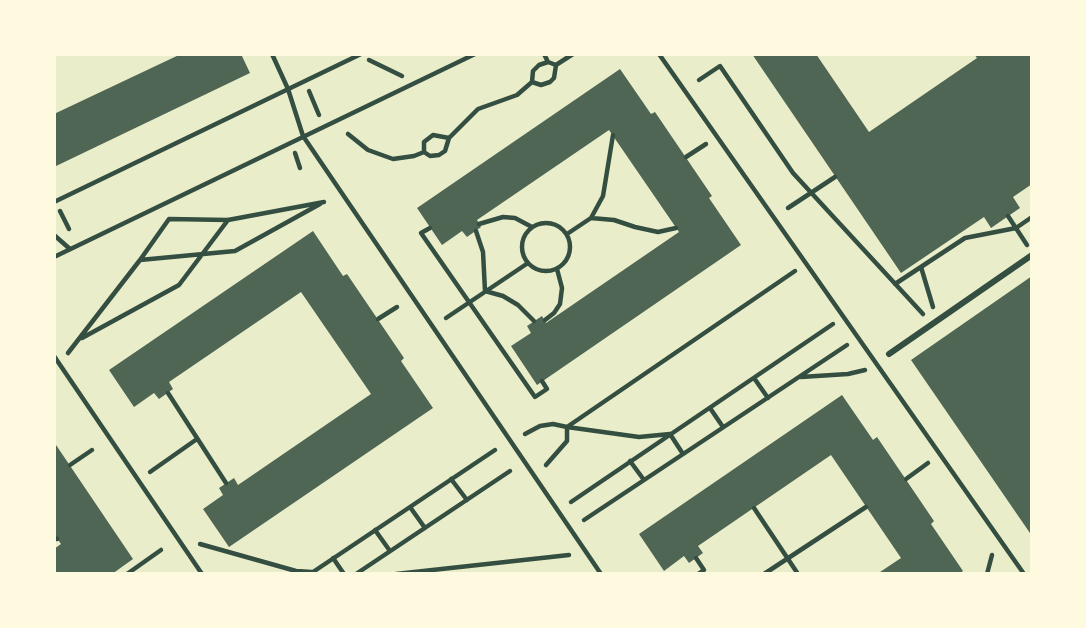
<!DOCTYPE html>
<html>
<head>
<meta charset="utf-8">
<style>
  body { margin:0 }
  #map { position:relative; width:1086px; height:628px; overflow:hidden; background:#e9edc9; font-family:"Crimson Pro",serif }
  canvas { display:block }
  .frame { position:absolute; inset:0; border:56px solid #fefae0; pointer-events:none }
</style>
</head>
<body>
<div id="map">
<canvas width="1086" height="628"></canvas>
<div class="frame"></div>
</div>
<script>
const ctx = document.querySelector('canvas').getContext('2d');
ctx.lineJoin = 'round';
function paint(path, color) {
  ctx.fillStyle = color;
  ctx.fill(path, 'evenodd');
}
function toPath(rows) {
  const path = new Path2D();
  for (const r of rows) {
    if (r.length === 3) {
      path.moveTo(r[0] + r[2], r[1]);
      path.arc(r[0], r[1], r[2], 0, 2 * Math.PI);
      continue;
    }
    path.moveTo(r[0], r[1]);
    for (let i = 2; i < r.length; i += 2) path.lineTo(r[i], r[i + 1]);
  }
  return path;
}
function stroke(path, color, width, dash) {
  ctx.strokeStyle = color;
  ctx.lineWidth = width;
  ctx.lineCap = dash ? 'butt' : 'round';
  ctx.setLineDash(dash || []);
  ctx.stroke(path);
}
paint(toPath([
  [181,54,241,54,250,73,54,167,54,114],
  [752,54,816,54,869,132,977,58,974,54,1032,54,1032,184,1013,197,1020,208,991,228,984,217,901,273],
  [620,69,651,114,655,112,712,196,709,198,741,245,537,385,511,346,531,333,527,326,542,316,546,323,679,232,609,130,477,220,481,227,467,237,462,231,442,245,417,208],
  [313,231,343,276,347,274,404,358,401,361,433,408,229,547,203,509,223,495,219,488,234,478,238,485,371,394,301,292,169,382,173,389,159,399,154,393,134,407,109,370],
  [1032,276,1032,536,911,360],
  [842,395,873,440,877,437,934,521,931,524,963,571,959,574,877,574,901,558,831,455,698,546,703,553,689,563,684,556,664,571,639,534],
  [54,442,133,559,112,574,54,574,54,549,61,544,54,534]
]), '#4f6655');
stroke(toPath([
  [544,54,548,62],
  [369,60,402,76],
  [699,80,720,66,793,173,923,314],
  [532,82,541,85,550,82,554,78,556,65],
  [309,91,319,115],
  [348,134,368,150,393,159,414,156,424,152,424,142,433,135,449,138,478,109,517,95,532,82,533,71,539,65,548,62,556,65,573,54],
  [424,152,430,156,439,155,445,151,449,138],
  [295,153,300,168],
  [686,157,706,144],
  [788,208,835,177],
  [60,211,69,229],
  [1008,216,1027,245],
  [591,218,614,220,635,227,658,232,676,228],
  [546,247,24],
  [479,224,503,217,515,218,532,227],
  [430,228,421,233,535,397,547,389,542,381],
  [476,231,483,252,485,291,503,296,518,305,534,321],
  [567,234,591,218,603,196,613,135],
  [140,260,235,251,320,204],
  [921,267,933,307],
  [895,284,965,238,1016,228,1032,217],
  [446,318,528,263],
  [378,319,397,307],
  [545,320,554,313,560,304,562,288,557,269],
  [82,338,179,285,228,220],
  [68,353,140,260,169,219,228,220,324,202],
  [801,377,848,374,865,370],
  [754,378,768,398],
  [168,393,226,483],
  [710,408,723,427],
  [525,434,540,426,553,424,567,427,795,271],
  [630,461,644,480],
  [70,465,92,450],
  [546,465,567,441,567,427,639,437,670,434,683,454],
  [150,472,197,439],
  [451,479,467,500],
  [906,479,928,463],
  [571,502,833,324],
  [410,507,425,528],
  [754,508,798,574],
  [584,520,847,345],
  [375,530,390,551],
  [54,538,57,539],
  [200,544,296,571,312,572],
  [333,558,344,574],
  [696,558,704,570,698,574],
  [127,574,161,550],
  [310,574,495,450],
  [356,574,510,471],
  [396,574,569,555],
  [764,574,866,507],
  [987,574,992,555]
]), '#344e41', 4.5);
stroke(toPath([
  [272,54,288,89,303,136,601,574],
  [659,54,1024,574],
  [54,202,361,54],
  [54,235,70,249],
  [54,257,475,54],
  [54,356,202,574]
]), '#344e41', 4.5);
stroke(toPath([
  [889,354,1032,255]
]), '#344e41', 6);
</script>
</body>
</html>
